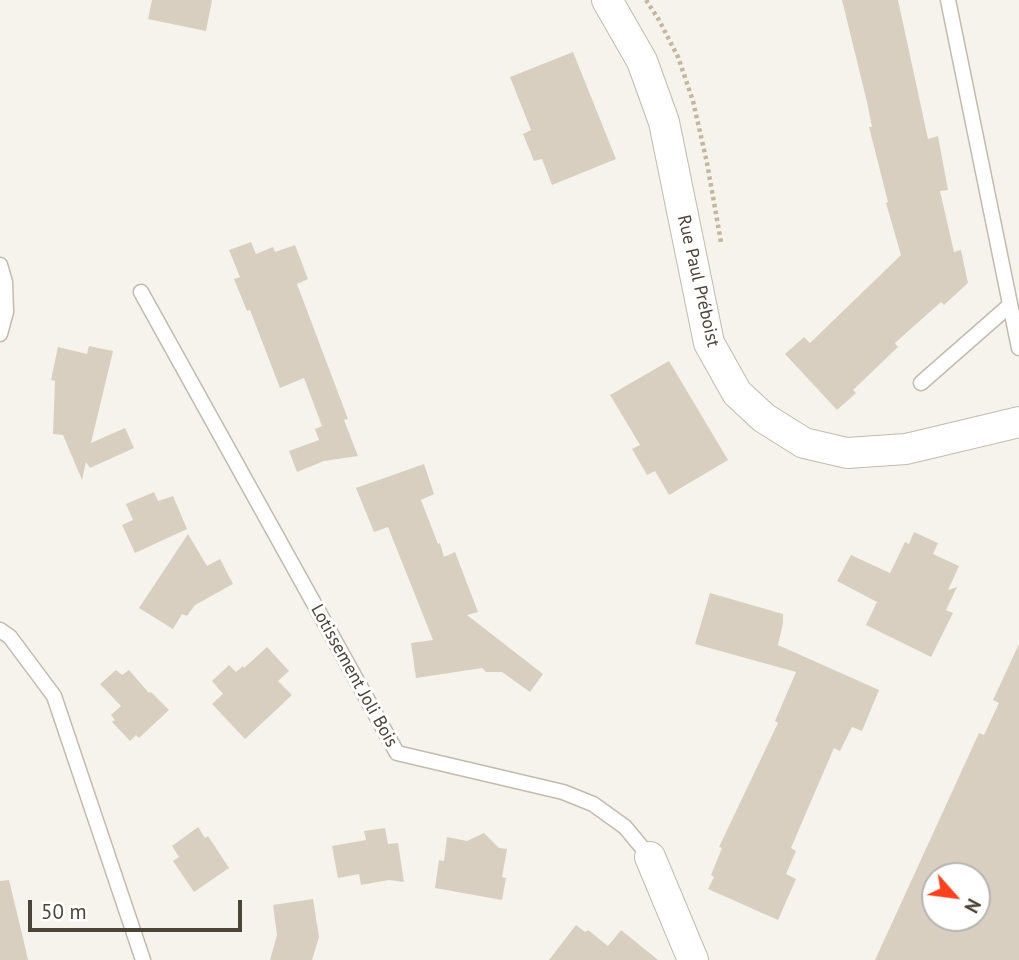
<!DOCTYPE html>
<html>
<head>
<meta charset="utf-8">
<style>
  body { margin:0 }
  #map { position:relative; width:1019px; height:960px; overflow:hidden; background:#f6f3ec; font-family:"PT Sans",sans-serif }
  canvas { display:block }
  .north { position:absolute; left:921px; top:862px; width:70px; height:70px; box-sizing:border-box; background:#fff; border:2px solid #b7b4b0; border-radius:50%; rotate:118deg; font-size:19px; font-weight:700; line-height:28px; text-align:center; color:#4b4439 }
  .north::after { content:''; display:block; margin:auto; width:24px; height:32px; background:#fc3f1d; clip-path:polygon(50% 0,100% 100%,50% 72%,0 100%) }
  .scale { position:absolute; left:28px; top:900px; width:214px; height:32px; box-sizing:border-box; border:4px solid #4b4439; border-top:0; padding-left:9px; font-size:21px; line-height:24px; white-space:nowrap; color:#4b4439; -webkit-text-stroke:5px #fff; paint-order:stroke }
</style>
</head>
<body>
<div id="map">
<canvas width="1019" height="960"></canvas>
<div class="north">N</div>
<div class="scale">50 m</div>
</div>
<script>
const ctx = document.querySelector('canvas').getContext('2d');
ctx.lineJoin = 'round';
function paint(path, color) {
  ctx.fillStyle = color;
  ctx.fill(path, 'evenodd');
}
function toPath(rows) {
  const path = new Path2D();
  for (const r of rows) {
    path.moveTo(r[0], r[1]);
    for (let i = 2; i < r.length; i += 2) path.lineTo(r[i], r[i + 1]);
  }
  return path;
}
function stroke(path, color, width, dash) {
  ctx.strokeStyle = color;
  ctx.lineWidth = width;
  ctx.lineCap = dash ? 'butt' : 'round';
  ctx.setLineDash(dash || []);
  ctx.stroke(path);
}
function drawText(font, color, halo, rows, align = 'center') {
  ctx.font = font + ' "PT Sans",sans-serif';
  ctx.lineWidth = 6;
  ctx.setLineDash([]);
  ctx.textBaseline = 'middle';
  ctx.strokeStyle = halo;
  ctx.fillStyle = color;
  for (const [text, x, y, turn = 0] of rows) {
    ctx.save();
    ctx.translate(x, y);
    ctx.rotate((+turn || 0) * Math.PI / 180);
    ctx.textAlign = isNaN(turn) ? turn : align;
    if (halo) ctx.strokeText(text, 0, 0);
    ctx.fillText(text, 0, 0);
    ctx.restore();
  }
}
paint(toPath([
  [152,0,212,0,206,31,148,19],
  [842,0,898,0,928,139,938,136,948,190,940,191,954,252,961,250,968,283,944,305,941,302,895,343,898,347,853,390,856,393,837,410,785,354,804,337,810,343,901,255,886,203,888,202,869,127,872,127,867,102],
  [573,52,616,159,552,185,542,159,534,161,523,134,531,130,510,77],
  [251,242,256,254,273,247,275,252,295,245,308,279,297,284,348,419,344,420,358,456,324,461,297,472,289,451,319,440,315,429,322,426,304,378,280,388,250,310,247,311,234,279,240,277,229,250],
  [89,346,113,351,91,443,125,428,134,448,90,468,86,462,82,480,63,435,53,434,55,381,51,380,58,347,87,354],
  [669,361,728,460,669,495,655,471,647,475,632,449,640,445,610,395],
  [424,464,434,494,421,500,438,544,440,543,444,557,455,552,478,612,467,615,543,674,530,692,502,672,486,672,482,668,416,678,411,643,433,640,388,527,374,532,356,488],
  [154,492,158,501,173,496,187,529,135,553,122,525,133,520,126,504],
  [914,532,938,543,933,554,959,566,948,590,957,587,946,610,953,613,931,657,866,625,877,602,837,581,851,555,890,573,905,542,909,544],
  [188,534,207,566,220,559,233,584,195,605,187,616,182,614,173,629,139,608],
  [710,593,783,614,783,623,778,645,879,690,862,731,852,727,840,751,834,748,818,785,791,848,796,851,786,874,796,879,778,920,708,889,714,877,711,875,722,848,719,847,778,723,775,721,796,672,695,644],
  [1019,644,1019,960,875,960,979,733,984,735,999,703,993,700],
  [935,876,977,876,977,918,935,918],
  [267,647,289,671,278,681,292,695,245,739,212,704,223,694,212,681,229,665,236,672,243,666,244,668],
  [116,670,122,675,129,670,149,693,151,692,169,710,139,738,136,735,130,741,112,722,115,720,111,715,121,706,100,684],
  [198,827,205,838,208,836,229,868,194,892,173,861,179,857,172,846],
  [385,828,388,844,398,843,404,882,389,880,361,885,359,874,338,878,332,846,366,840,364,831],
  [484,833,499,848,507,849,502,877,506,878,502,900,435,888,439,860,444,861,447,837,467,841],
  [9,880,23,938,28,960,0,960,0,881],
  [313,899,319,937,312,960,270,960,277,935,273,905],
  [576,925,585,932,588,930,608,946,621,930,658,960,549,960]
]), '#d8cfc1');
const service = toPath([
  [948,0,1019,348],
  [0,265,5,282,6,312,0,334],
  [141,292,397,753,563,792,593,804,625,827,650,857],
  [921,383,1010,305],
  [0,630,10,637,54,696,143,960]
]);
const minor = toPath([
  [607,0,642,61,664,122,709,343,737,393,764,418,804,443,847,453,906,449,1019,422],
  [650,857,693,960]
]);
stroke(service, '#c2bbae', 17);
stroke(minor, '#c2bbae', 32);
stroke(toPath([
  [646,0,659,20,678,57,693,101,707,163,721,242]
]), '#c4b79f', 4.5, [3.5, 3.5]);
stroke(service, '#fff', 14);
stroke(minor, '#fff', 30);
drawText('18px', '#4b4439', '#fff', [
  ["Rue Paul Préboist",698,281,77],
  ["Lotissement Joli Bois",354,676,61]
]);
</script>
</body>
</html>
